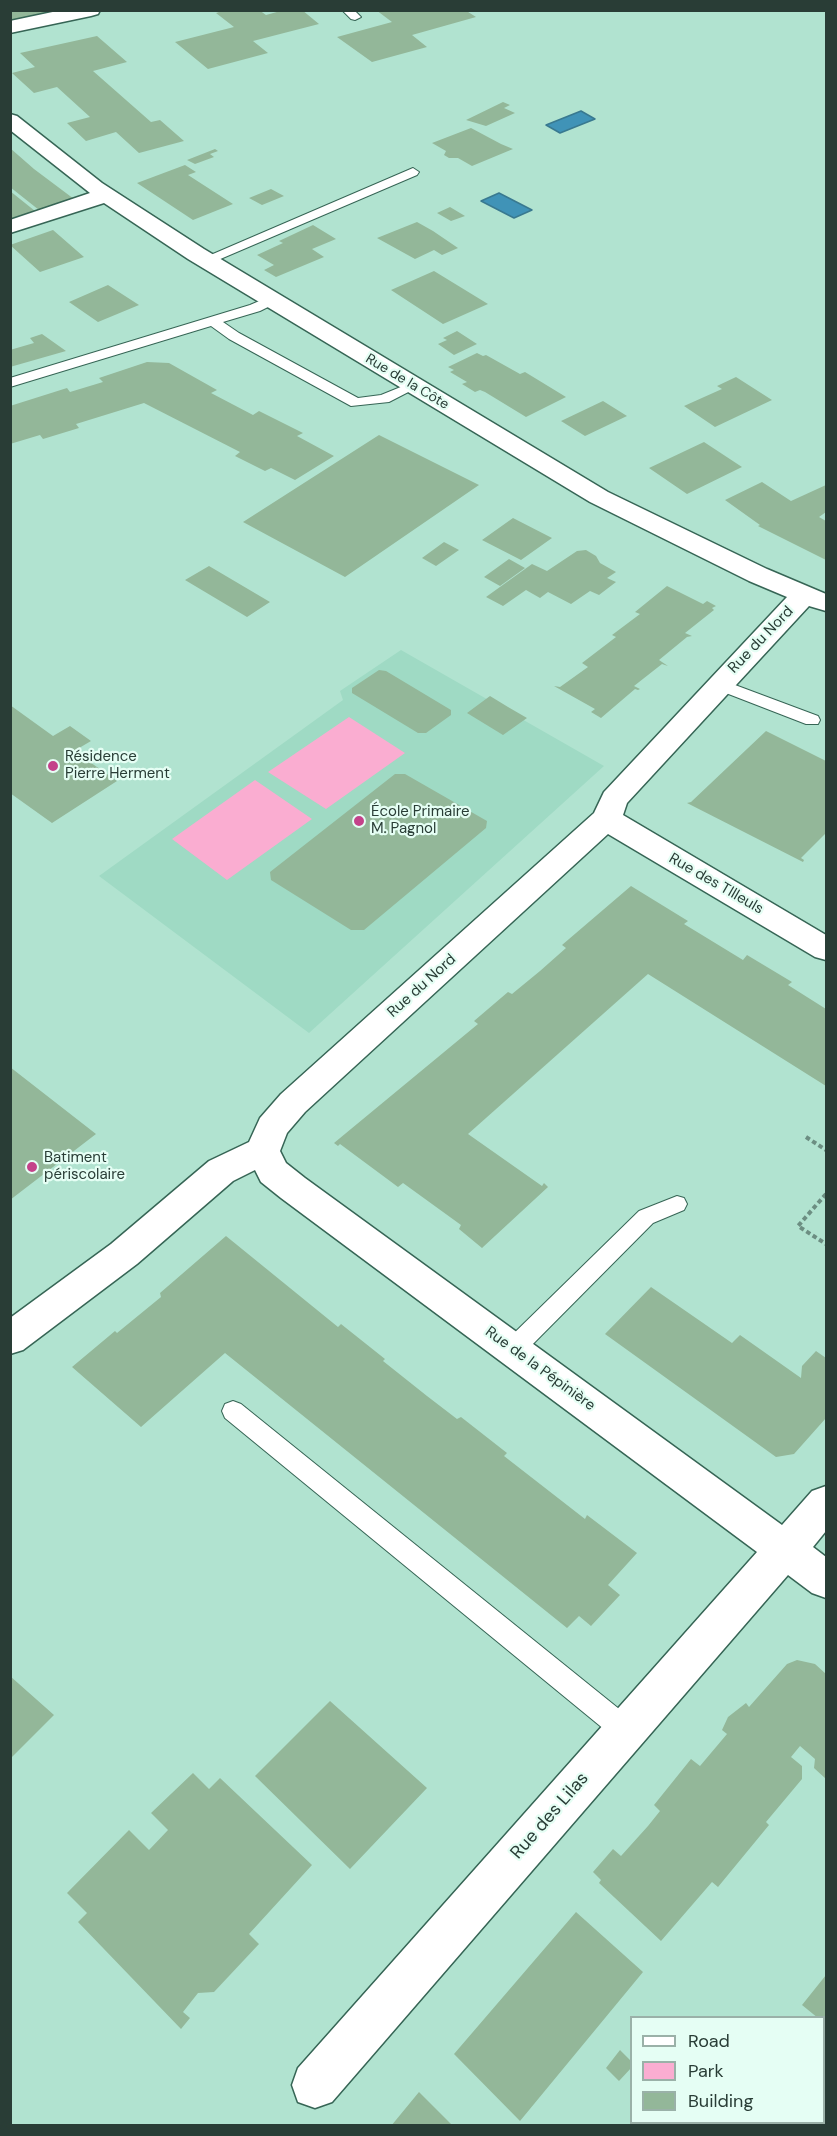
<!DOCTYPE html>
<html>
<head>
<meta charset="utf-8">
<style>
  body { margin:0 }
  #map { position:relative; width:837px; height:2136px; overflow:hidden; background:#b1e3d0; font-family:"DM Sans",sans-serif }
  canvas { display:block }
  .frame { position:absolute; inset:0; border:12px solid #293d36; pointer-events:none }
  .legend { position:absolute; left:630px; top:2016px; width:195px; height:108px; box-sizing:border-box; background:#e5fef4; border:2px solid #9ab1a8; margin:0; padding:8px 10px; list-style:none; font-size:18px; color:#293d36 }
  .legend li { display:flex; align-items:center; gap:12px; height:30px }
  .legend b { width:30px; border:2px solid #9ab1a8 }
</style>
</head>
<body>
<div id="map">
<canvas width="837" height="2136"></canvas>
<div class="frame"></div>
<ul class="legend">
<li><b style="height:8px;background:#fff"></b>Road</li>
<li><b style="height:16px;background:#faadd1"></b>Park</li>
<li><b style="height:16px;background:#93b799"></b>Building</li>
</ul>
</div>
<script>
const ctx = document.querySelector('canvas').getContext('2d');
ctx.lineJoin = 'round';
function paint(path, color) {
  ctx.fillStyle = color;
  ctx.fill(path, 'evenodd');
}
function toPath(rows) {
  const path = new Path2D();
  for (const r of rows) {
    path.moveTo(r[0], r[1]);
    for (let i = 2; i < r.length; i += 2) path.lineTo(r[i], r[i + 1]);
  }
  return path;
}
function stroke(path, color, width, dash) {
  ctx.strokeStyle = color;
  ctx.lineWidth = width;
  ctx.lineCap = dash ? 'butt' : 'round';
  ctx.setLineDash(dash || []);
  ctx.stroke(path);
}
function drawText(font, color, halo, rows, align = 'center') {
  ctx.font = font + ' "DM Sans",sans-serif';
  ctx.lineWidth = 4.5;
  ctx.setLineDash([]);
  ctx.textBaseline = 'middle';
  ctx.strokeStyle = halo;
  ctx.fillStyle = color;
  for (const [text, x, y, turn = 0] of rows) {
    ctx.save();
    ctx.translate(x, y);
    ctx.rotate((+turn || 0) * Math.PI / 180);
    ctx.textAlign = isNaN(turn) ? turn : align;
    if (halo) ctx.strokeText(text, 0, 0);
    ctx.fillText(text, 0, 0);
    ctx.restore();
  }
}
paint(toPath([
  [401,650,604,766,309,1033,99,876,343,700,340,691]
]), '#9fdac4');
paint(toPath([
  [349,717,405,753,326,809,268,772],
  [255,780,312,819,227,880,172,839]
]), '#faadd1');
const water = toPath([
  [581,111,595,119,560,133,546,125,581,111],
  [499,193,532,210,514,218,481,201,499,193]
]);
paint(water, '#4093b7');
stroke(water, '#397990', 1.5);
paint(toPath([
  [10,10,47,10,49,13,10,20],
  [225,10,259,10,266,15,284,10,302,10,319,24,253,41,268,53,208,69,175,42,234,27,216,13],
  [376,10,465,10,476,17,412,35,427,47,372,62,337,37,392,22],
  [97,36,127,62,93,71,151,122,160,120,184,141,139,153,116,132,86,141,67,123,90,117,57,87,34,93,12,73,35,67,20,53],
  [503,102,510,105,504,108,515,113,486,126,466,120],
  [471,128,501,144,513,149,472,166,458,158,449,158,444,155,446,151,432,143],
  [10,148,34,169,74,199,39,210,10,187],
  [215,149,218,151,210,154,214,157,195,164,187,160],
  [185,165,196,172,188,175,233,204,193,220,137,183],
  [271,189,284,196,262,205,249,198],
  [10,191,35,211,10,219],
  [450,207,465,216,451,221,437,213],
  [417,222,433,231,458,248,442,255,434,250,415,259,377,238],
  [313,225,336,239,312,249,324,257,276,277,264,270,274,265,257,255,283,243,279,241],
  [53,230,84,257,40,272,10,245],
  [434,271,488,304,443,324,391,290],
  [108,285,139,305,98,322,69,302],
  [457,331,477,344,454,355,438,344,447,340,443,338],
  [42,334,66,351,10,367,10,350,34,343,30,338],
  [477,353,483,356,486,355,520,374,525,372,566,397,526,417,485,392,480,390,475,392,462,384,467,382,450,372,454,370,448,367],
  [147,362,169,363,217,390,211,393,253,415,259,411,303,433,297,436,334,456,295,480,271,468,265,471,235,456,240,452,144,403,76,424,79,428,43,439,40,435,10,444,10,406,67,388,70,392,103,382,99,378],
  [736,377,772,400,715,427,684,406,722,389,717,386],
  [603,401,627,416,585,436,561,421],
  [379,435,479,485,345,577,243,522],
  [704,442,742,467,687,494,649,468],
  [762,482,791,501,826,485,826,512,819,517,826,521,826,560,758,526,760,525,725,500],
  [513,518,552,538,521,560,482,540],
  [444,542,459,550,436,566,422,558],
  [586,550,596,556,600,563,616,572,607,578,616,582,599,595,590,591,571,604,548,592,540,598,526,590,503,606,486,597,532,564,547,571,577,551],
  [509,559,525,568,500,586,484,577],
  [209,566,270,602,247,617,185,580],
  [667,586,703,604,707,601,716,606,712,608,714,610,685,633,692,636,687,637,659,660,668,666,662,664,634,686,640,689,638,690,635,689,601,718,591,712,595,709,554,686,560,687,588,667,582,663,616,637,612,635,640,614,635,612],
  [379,670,386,671,451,710,451,715,426,733,418,733,352,693,352,688],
  [490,696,508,707,527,718,503,735,467,713],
  [10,705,53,736,70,726,91,741,74,751,117,781,52,823,10,793],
  [766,731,826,761,826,833,801,858,804,860,803,862,687,803,691,802],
  [395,774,405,774,487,821,486,828,364,930,351,930,271,880,270,872],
  [631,886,688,921,684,924,743,960,747,955,792,982,788,985,826,1009,826,1086,648,974,468,1134,542,1186,544,1183,548,1187,482,1248,459,1229,461,1225,403,1183,398,1187,340,1144,338,1146,334,1143,478,1024,474,1021,508,992,512,994,540,971,566,948,562,945],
  [10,1067,96,1134,10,1200],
  [226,1236,338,1327,341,1324,385,1359,383,1361,427,1396,457,1419,461,1417,507,1453,504,1456,585,1519,587,1515,637,1553,608,1585,620,1595,591,1626,579,1616,567,1628,225,1353,141,1427,72,1367,115,1331,117,1333,161,1297,160,1293],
  [651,1287,732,1343,740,1335,801,1378,802,1366,816,1351,826,1358,826,1418,794,1454,776,1457,605,1334],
  [797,1660,815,1664,826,1674,826,1779,814,1768,815,1759,800,1746,791,1757,802,1766,802,1779,766,1822,769,1825,718,1887,712,1882,661,1941,599,1883,601,1880,593,1872,613,1849,621,1856,648,1826,660,1811,654,1805,691,1759,700,1766,727,1734,722,1730,728,1717,746,1703,749,1707,787,1664],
  [10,1676,54,1715,10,1759],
  [330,1701,427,1788,350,1869,255,1776],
  [193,1773,209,1789,220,1778,312,1865,249,1934,259,1944,214,1992,198,1993,183,2012,190,2018,181,2029,78,1922,87,1913,67,1893,129,1830,149,1850,168,1830,151,1813],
  [576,1912,643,1972,520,2121,454,2054],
  [826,1975,826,2044,824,2042,824,2018,818,2018,802,2005],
  [620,2050,632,2062,632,2067,619,2081,606,2068],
  [419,2092,453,2126,391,2126]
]), '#93b799');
const lane = toPath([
  [342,10,354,10,361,17,355,20,351,19,342,10],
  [413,168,419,172,417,175,211,263,201,263,199,260,413,168],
  [271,296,278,300,276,303,260,311,223,322,239,333,358,398,381,395,413,382,420,386,389,402,351,406,229,339,211,326,10,387,10,378,250,305,271,296],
  [719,679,818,716,820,720,818,724,806,724,713,688,711,684,713,680,719,679],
  [677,1196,684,1198,687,1204,684,1210,653,1223,521,1356,513,1358,505,1356,502,1349,505,1342,639,1211,677,1196],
  [233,1401,241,1404,634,1721,637,1730,634,1739,625,1742,616,1739,225,1418,222,1411,225,1404,233,1401]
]);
const street = toPath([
  [62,10,100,10,98,14,91,16,10,33,10,21,62,10],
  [10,114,17,116,102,183,204,249,608,492,767,569,826,594,826,611,809,606,627,803,623,815,826,935,826,960,815,957,608,834,305,1112,287,1133,280,1151,286,1163,305,1178,782,1525,812,1491,826,1486,826,1531,813,1547,826,1557,826,1598,812,1593,788,1575,332,2102,315,2108,298,2102,292,2085,298,2068,757,1552,281,1198,261,1182,255,1170,233,1181,137,1264,23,1350,10,1354,10,1318,111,1244,209,1161,249,1142,260,1118,281,1094,594,813,604,792,787,597,749,581,590,502,188,259,104,203,10,233,10,220,90,193,10,130,10,114]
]);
stroke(lane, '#366555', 2);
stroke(street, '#366555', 3);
stroke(toPath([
  [806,1137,826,1150],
  [826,1194,798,1226,826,1244]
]), '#6c8e82', 4, [4.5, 3]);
paint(lane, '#fff');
paint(street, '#fff');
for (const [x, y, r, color] of [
  [53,766,6,"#c4428a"],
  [359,821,6,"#c4428a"],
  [32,1167,6,"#c4428a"]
]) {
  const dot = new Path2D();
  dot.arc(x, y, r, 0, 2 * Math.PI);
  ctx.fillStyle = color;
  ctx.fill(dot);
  stroke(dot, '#e5fef4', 2);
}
drawText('14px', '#293d36', '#e5fef4', [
  ["Rue de la Côte",407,382,31]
]);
drawText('15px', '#293d36', '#e5fef4', [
  ["Rue du Nord",761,640,-46],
  ["Rue des TIlleuls",716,884,30],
  ["Rue du Nord",422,986,-42],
  ["Rue de la Pépinière",540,1369,36]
]);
drawText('15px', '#293d36', '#e5fef4', [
  ["Résidence",65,757],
  ["Pierre Herment",65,774],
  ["École Primaire",371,812],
  ["M. Pagnol",371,829],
  ["Batiment",44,1158],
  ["périscolaire",44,1175]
], 'left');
drawText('18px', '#293d36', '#e5fef4', [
  ["Rue des Lilas",550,1816,-49]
]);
</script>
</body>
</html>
